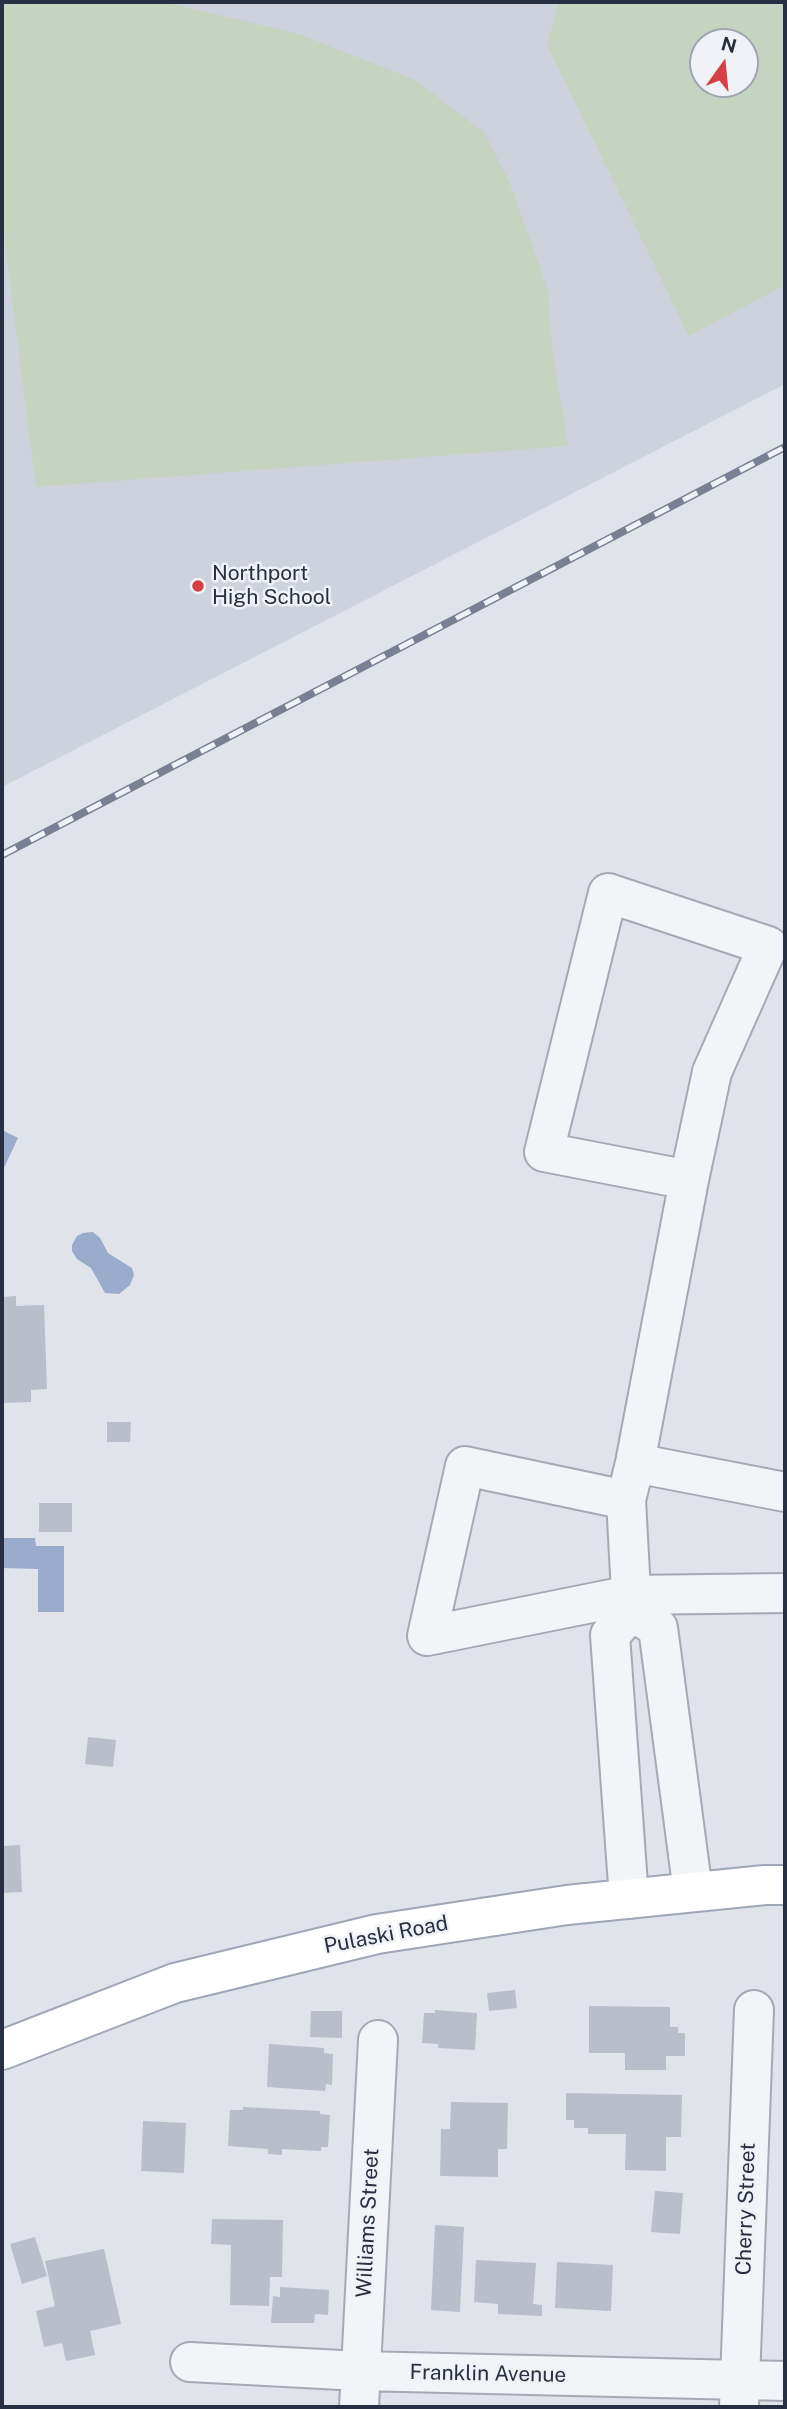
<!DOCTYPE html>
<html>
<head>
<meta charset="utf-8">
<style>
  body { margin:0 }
  #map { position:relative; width:787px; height:2409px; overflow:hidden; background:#e0e3ea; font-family:"Public Sans",sans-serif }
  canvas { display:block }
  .frame { position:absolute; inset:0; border:4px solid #282f42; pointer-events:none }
  .north { position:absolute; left:689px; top:28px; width:70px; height:70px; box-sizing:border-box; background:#f0f2f7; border:2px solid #a0a4af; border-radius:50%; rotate:15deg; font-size:19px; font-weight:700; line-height:28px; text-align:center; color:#282f42 }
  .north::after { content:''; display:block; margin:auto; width:24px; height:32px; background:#d54045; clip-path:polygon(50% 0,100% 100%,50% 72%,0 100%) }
</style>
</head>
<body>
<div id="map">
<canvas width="787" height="2409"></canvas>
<div class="frame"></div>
<div class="north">N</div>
</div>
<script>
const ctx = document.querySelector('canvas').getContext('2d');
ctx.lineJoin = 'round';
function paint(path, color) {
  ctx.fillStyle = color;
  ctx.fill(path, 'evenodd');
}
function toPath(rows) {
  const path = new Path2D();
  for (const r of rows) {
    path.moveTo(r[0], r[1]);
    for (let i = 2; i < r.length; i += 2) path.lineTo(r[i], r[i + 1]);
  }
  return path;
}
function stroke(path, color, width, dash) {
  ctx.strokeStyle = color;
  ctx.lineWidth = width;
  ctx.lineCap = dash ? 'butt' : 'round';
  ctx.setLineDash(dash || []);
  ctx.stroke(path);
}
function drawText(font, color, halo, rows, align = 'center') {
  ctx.font = font + ' "Public Sans",sans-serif';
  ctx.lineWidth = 5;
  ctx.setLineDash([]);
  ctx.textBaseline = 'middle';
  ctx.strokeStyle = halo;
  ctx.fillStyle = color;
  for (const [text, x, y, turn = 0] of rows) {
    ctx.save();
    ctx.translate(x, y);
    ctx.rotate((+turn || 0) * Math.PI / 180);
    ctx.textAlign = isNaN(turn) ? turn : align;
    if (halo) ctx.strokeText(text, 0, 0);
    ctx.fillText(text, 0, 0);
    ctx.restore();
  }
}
paint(toPath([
  [2,2,785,2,785,384,2,787],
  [703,42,745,42,745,84,703,84]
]), '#ced2dc');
paint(toPath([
  [16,2,164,2,299,34,415,80,484,132,509,181,548,289,553,354,568,446,36,487,2,219,2,6],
  [559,2,785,2,785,285,689,336,547,45],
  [703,42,745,42,745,84,703,84]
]), '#c4d4c1');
paint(toPath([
  [2,1130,18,1138,2,1172],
  [93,1232,100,1238,108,1253,132,1268,134,1275,130,1285,119,1294,105,1293,91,1268,77,1259,72,1251,72,1245,77,1236,83,1233],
  [2,1538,35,1538,36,1546,64,1546,64,1612,38,1612,38,1569,2,1568]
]), '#9aaccc');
paint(toPath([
  [16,1296,16,1306,44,1305,47,1389,31,1390,31,1402,2,1403,2,1297],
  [107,1422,131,1422,130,1442,107,1442],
  [39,1503,72,1503,72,1532,39,1532],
  [88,1737,116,1740,113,1767,85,1764],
  [20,1845,22,1892,2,1893,2,1846],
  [515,1990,517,2008,489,2011,487,1993],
  [589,2006,670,2007,670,2027,678,2027,678,2033,685,2033,685,2056,666,2056,666,2070,625,2070,625,2053,589,2053],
  [435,2010,477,2013,475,2050,438,2048,438,2044,422,2043,424,2013,435,2013],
  [311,2011,342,2011,342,2038,310,2037],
  [269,2044,324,2048,324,2053,333,2054,332,2085,326,2084,325,2091,267,2087],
  [566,2093,682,2095,681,2137,666,2137,666,2171,625,2170,626,2134,588,2134,588,2128,574,2128,574,2120,566,2120],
  [451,2102,508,2103,507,2149,498,2149,498,2177,440,2176,441,2129,450,2129],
  [243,2107,320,2111,320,2114,330,2115,328,2147,321,2147,321,2151,282,2149,282,2155,268,2154,268,2149,228,2146,230,2110,243,2110],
  [143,2121,186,2123,184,2173,141,2171],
  [655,2191,683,2193,680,2234,651,2232],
  [212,2219,283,2220,282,2277,270,2277,269,2306,230,2305,231,2245,211,2244],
  [435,2225,464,2227,460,2312,431,2310],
  [35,2237,47,2276,22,2284,10,2244],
  [104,2249,121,2324,90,2331,95,2355,66,2361,62,2343,44,2347,36,2311,55,2306,45,2261],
  [476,2260,536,2263,533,2304,542,2305,542,2316,498,2314,498,2304,474,2302],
  [557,2262,613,2265,611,2311,555,2308],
  [280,2287,329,2290,328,2315,315,2314,314,2323,271,2323,273,2296,280,2297]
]), '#babeca');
const minor = toPath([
  [635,1463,689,1180,544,1152,608,893,768,946,712,1072,689,1180],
  [626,1500,465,1466,427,1636,631,1595,785,1593],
  [632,1611,626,1500,635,1463,785,1492],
  [629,1899,610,1635,632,1611,658,1628,693,1892],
  [190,2362,360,2371,785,2381],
  [359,2407,378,2040],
  [739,2407,754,2010]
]);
const major = toPath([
  [2,2050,175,1983,377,1934,567,1905,765,1885,785,1885]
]);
stroke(minor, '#a5a9b4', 42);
stroke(major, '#9fa6b6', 42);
stroke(minor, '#f3f4f8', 38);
stroke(major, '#fff', 38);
const rail = toPath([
  [2,855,785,447]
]);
stroke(rail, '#798094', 8);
stroke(rail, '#f0f2f7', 5, [16]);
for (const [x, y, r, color] of [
  [198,586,7,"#d54045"]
]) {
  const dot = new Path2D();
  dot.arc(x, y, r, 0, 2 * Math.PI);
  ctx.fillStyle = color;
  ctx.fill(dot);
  stroke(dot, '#f0f2f7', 2.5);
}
drawText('21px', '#282f42', '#f0f2f7', [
  ["Northport",212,574],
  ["High School",212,598]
], 'left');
drawText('21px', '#282f42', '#f0f2f7', [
  ["Pulaski Road",386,1935,-11],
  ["Cherry Street",746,2209,-88],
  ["Williams Street",368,2223,-87],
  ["Franklin Avenue",488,2374,1]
]);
</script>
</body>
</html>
